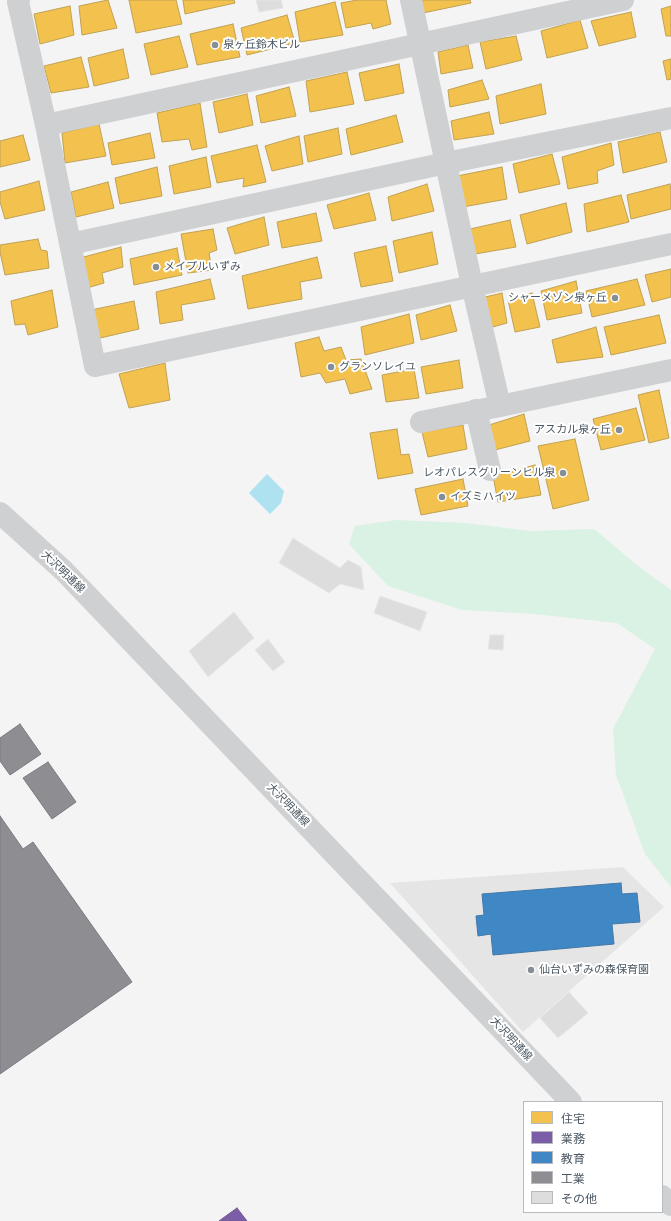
<!DOCTYPE html>
<html>
<head>
<meta charset="utf-8">
<style>
  body { margin:0 }
  #map { position:relative; width:671px; height:1221px; overflow:hidden; background:#f4f4f4; font-family:"IBM Plex Sans","Noto Sans JP",sans-serif }
  canvas { display:block }
  .legend { position:absolute; left:523px; top:1101px; width:140px; height:112px; box-sizing:border-box; background:#fff; border:1px solid #b7bbc0; margin:0; padding:5px 7px; list-style:none; font-size:12px; color:#4a5661 }
  .legend li { display:flex; align-items:center; gap:8px; height:20px }
  .legend b { width:20px; border:1px solid #b7bbc0 }
</style>
</head>
<body>
<div id="map">
<canvas width="671" height="1221"></canvas>
<ul class="legend">
<li><b style="height:11px;background:#f2c14e"></b>住宅</li>
<li><b style="height:11px;background:#7b5ea7"></b>業務</li>
<li><b style="height:11px;background:#3f88c5"></b>教育</li>
<li><b style="height:11px;background:#8d8d92"></b>工業</li>
<li><b style="height:11px;background:#ddddde"></b>その他</li>
</ul>
</div>
<script>
const ctx = document.querySelector('canvas').getContext('2d');
ctx.lineJoin = 'round';
function paint(path, color) {
  ctx.fillStyle = color;
  ctx.fill(path, 'evenodd');
}
function toPath(rows) {
  const path = new Path2D();
  for (const r of rows) {
    path.moveTo(r[0], r[1]);
    for (let i = 2; i < r.length; i += 2) path.lineTo(r[i], r[i + 1]);
  }
  return path;
}
function stroke(path, color, width, dash) {
  ctx.strokeStyle = color;
  ctx.lineWidth = width;
  ctx.lineCap = dash ? 'butt' : 'round';
  ctx.setLineDash(dash || []);
  ctx.stroke(path);
}
function drawText(font, color, halo, rows, align = 'center') {
  ctx.font = font + ' "IBM Plex Sans","Noto Sans JP",sans-serif';
  ctx.lineWidth = 4;
  ctx.setLineDash([]);
  ctx.textBaseline = 'middle';
  ctx.strokeStyle = halo;
  ctx.fillStyle = color;
  for (const [text, x, y, turn = 0] of rows) {
    ctx.save();
    ctx.translate(x, y);
    ctx.rotate((+turn || 0) * Math.PI / 180);
    ctx.textAlign = isNaN(turn) ? turn : align;
    if (halo) ctx.strokeText(text, 0, 0);
    ctx.fillText(text, 0, 0);
    ctx.restore();
  }
}
paint(toPath([
  [623,867,664,907,523,1032,390,883]
]), '#e6e5e6');
paint(toPath([
  [396,520,466,523,530,531,594,529,638,566,671,590,671,887,645,854,616,775,613,729,655,649,617,623,534,614,462,610,388,586,349,544,355,526]
]), '#d9f2e3');
paint(toPath([
  [267,474,284,491,281,503,270,514,249,493]
]), '#aee2f0');
const homes = toPath([
  [108,0,117,28,82,35,79,6,108,0],
  [129,0,176,0,182,24,136,33,129,0],
  [183,0,234,0,235,3,185,14,183,0],
  [357,0,386,0,391,24,373,29,371,23,346,28,341,3,357,0],
  [421,0,470,0,471,3,423,13,421,0],
  [335,2,343,35,300,42,295,12,335,2],
  [70,6,74,35,40,44,34,14,70,6],
  [671,6,671,36,666,36,661,9,671,6],
  [631,12,636,37,599,46,591,21,631,12],
  [287,15,295,43,247,55,241,28,287,15],
  [580,20,588,48,547,58,541,31,580,20],
  [233,24,240,57,197,65,190,34,233,24],
  [179,36,188,67,151,75,144,44,179,36],
  [516,36,522,60,486,69,480,42,516,36],
  [468,45,473,68,441,74,438,52,468,45],
  [123,49,129,78,94,86,88,58,123,49],
  [81,57,89,87,51,93,44,66,81,57],
  [671,59,671,79,667,80,663,61,671,59],
  [399,64,404,93,365,101,359,73,399,64],
  [347,72,354,104,310,112,306,81,347,72],
  [482,80,489,99,450,107,448,90,482,80],
  [541,84,546,114,500,124,496,96,541,84],
  [289,87,296,116,261,123,256,96,289,87],
  [247,94,253,125,219,133,213,102,247,94],
  [200,103,207,147,192,150,189,139,162,142,157,113,200,103],
  [489,112,494,134,454,140,451,121,489,112],
  [396,115,403,142,351,155,346,129,396,115],
  [99,124,106,156,65,163,62,133,99,124],
  [338,128,342,154,308,162,304,136,338,128],
  [660,132,667,162,623,173,618,142,660,132],
  [150,133,155,158,112,165,108,143,150,133],
  [23,135,30,160,0,167,0,141,23,135],
  [299,136,303,164,272,171,265,146,299,136],
  [611,143,614,165,597,171,598,183,568,189,562,157,611,143],
  [257,145,266,182,243,187,244,178,217,183,211,156,257,145],
  [552,154,560,184,519,193,513,164,552,154],
  [206,157,211,187,174,194,169,166,206,157],
  [157,167,162,196,120,204,115,178,157,167],
  [502,167,507,199,463,207,457,176,502,167],
  [39,181,45,210,5,219,0,202,0,192,39,181],
  [108,182,114,208,76,217,71,192,108,182],
  [427,184,434,211,392,221,388,197,427,184],
  [670,184,671,191,671,209,631,219,627,195,670,184],
  [369,193,376,220,334,229,327,205,369,193],
  [621,195,629,222,587,232,584,204,621,195],
  [566,203,572,232,527,244,520,215,566,203],
  [316,213,322,241,282,248,277,222,316,213],
  [264,217,269,245,235,254,227,228,264,217],
  [510,220,516,247,475,254,470,229,510,220],
  [213,229,217,250,209,253,212,270,188,273,181,234,213,229],
  [432,232,438,264,399,273,393,241,432,232],
  [38,239,41,250,47,251,49,268,5,275,0,252,0,245,38,239],
  [386,246,393,281,361,287,354,253,386,246],
  [121,247,123,267,102,273,104,283,87,288,80,258,121,247],
  [177,248,182,275,134,285,130,259,177,248],
  [317,257,322,278,300,282,302,299,248,309,242,276,317,257],
  [671,269,671,297,652,302,645,275,671,269],
  [210,279,215,299,181,305,183,320,160,324,156,292,210,279],
  [637,279,645,305,592,317,586,291,637,279],
  [576,281,582,313,547,320,541,291,576,281],
  [52,290,58,327,28,335,25,324,15,325,11,301,52,290],
  [502,293,507,323,486,329,481,298,502,293],
  [532,293,540,327,515,332,508,300,532,293],
  [134,301,139,329,96,339,91,310,134,301],
  [450,305,457,331,421,340,416,315,450,305],
  [409,314,414,343,365,355,361,327,409,314],
  [659,315,666,343,611,355,604,327,659,315],
  [596,327,603,357,557,363,552,340,596,327],
  [319,337,324,351,341,347,346,360,361,359,372,389,350,394,345,379,326,383,320,373,301,377,295,343,319,337],
  [459,360,463,388,426,394,421,367,459,360],
  [165,363,170,400,129,408,119,374,165,363],
  [414,369,419,398,386,402,382,375,414,369],
  [659,390,669,438,649,443,638,395,659,390],
  [636,408,645,440,601,450,593,419,636,408],
  [524,414,530,441,495,450,489,425,524,414],
  [463,425,467,449,428,457,422,432,463,425],
  [397,429,401,455,409,454,413,473,378,479,370,433,397,429],
  [575,439,589,500,553,509,538,446,575,439],
  [535,465,541,495,498,502,493,476,535,465],
  [463,479,468,506,421,515,415,489,463,479]
]);
paint(homes, '#f2c14e');
stroke(homes, '#c0a154', 1);
const offices = toPath([
  [237,1208,247,1221,219,1221,230,1213,237,1208]
]);
paint(offices, '#7b5ea7');
stroke(offices, '#6c5c92', 1);
const schools = toPath([
  [621,883,622,894,637,893,640,922,612,924,614,944,493,955,491,934,478,936,476,916,484,915,482,894,621,883]
]);
paint(schools, '#3f88c5');
stroke(schools, '#4279a7', 1);
const industry = toPath([
  [20,724,41,754,10,775,0,761,0,738,20,724],
  [48,762,76,802,52,819,23,778,48,762],
  [0,816,23,849,33,842,132,982,0,1074,0,816]
]);
paint(industry, '#8d8d92');
stroke(industry, '#797c83', 1);
const building = toPath([
  [256,0,281,0,283,8,259,12,256,0],
  [293,538,340,568,348,560,361,567,364,590,340,584,329,593,279,563,293,538],
  [380,596,427,612,420,631,374,613,380,596],
  [234,612,254,638,208,677,189,651,234,612],
  [490,635,504,635,503,650,488,649,490,635],
  [268,639,285,662,273,671,255,650,268,639],
  [569,992,588,1013,558,1038,540,1018,569,992]
]);
paint(building, '#ddddde');
stroke(building, '#e5e6e7', 1);
stroke(toPath([
  [19,0,18,2,46,125,95,366,671,244],
  [411,0,472,285,500,406,671,370],
  [46,125,623,0],
  [70,244,446,163,671,118],
  [476,410,490,470],
  [421,422,500,406]
]), '#ced0d2', 22);
stroke(toPath([
  [0,513,64,571,571,1102],
  [662,1196,671,1205]
]), '#ced0d2', 22);
for (const [x, y, r, color] of [
  [215,45,4,"#868d94"],
  [156,267,4,"#868d94"],
  [615,298,4,"#868d94"],
  [331,367,4,"#868d94"],
  [619,430,4,"#868d94"],
  [563,473,4,"#868d94"],
  [442,497,4,"#868d94"],
  [531,970,4,"#868d94"]
]) {
  const dot = new Path2D();
  dot.arc(x, y, r, 0, 2 * Math.PI);
  ctx.fillStyle = color;
  ctx.fill(dot);
  stroke(dot, '#fff', 1.5);
}
drawText('11px', '#4a5661', '#fff', [
  ["泉ヶ丘鈴木ビル",223,45],
  ["メイプルいずみ",164,267],
  ["シャーメゾン泉ヶ丘",607,298,"right"],
  ["グランソレイユ",339,367],
  ["アスカル泉ヶ丘",611,430,"right"],
  ["レオパレスグリーンヒル泉",555,473,"right"],
  ["イズミハイツ",450,497],
  ["仙台いずみの森保育園",539,970]
], 'left');
drawText('11px', '#4a5661', '#fff', [
  ["大沢明通線",63,572,44],
  ["大沢明通線",288,805,46],
  ["大沢明通線",511,1039,47]
]);
</script>
</body>
</html>
